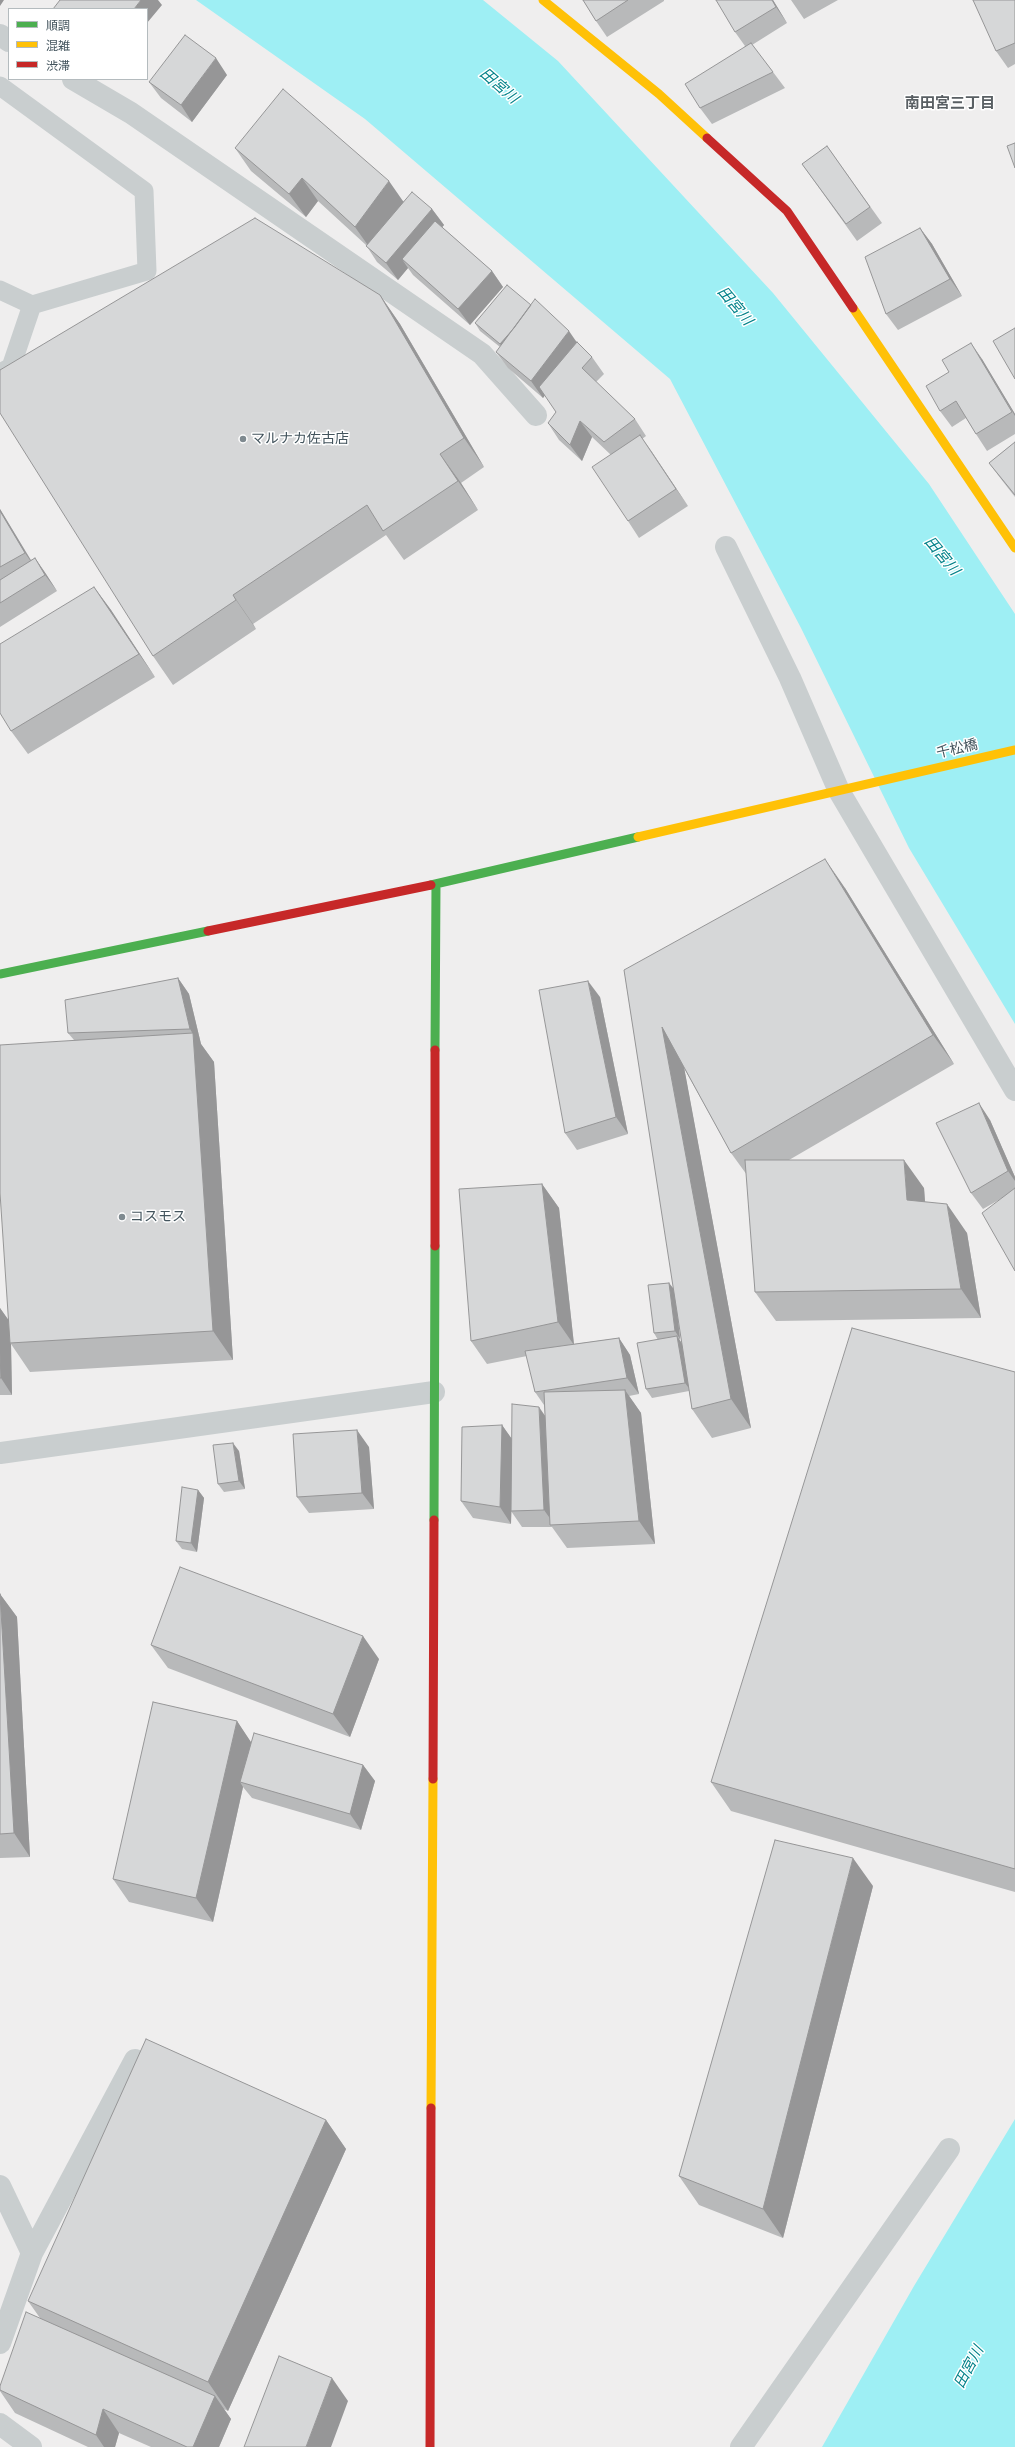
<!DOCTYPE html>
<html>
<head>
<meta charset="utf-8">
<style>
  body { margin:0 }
  #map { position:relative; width:1015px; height:2447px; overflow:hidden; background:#efeeee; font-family:Quicksand,"Noto Sans JP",sans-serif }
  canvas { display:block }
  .legend { position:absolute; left:8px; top:8px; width:140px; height:72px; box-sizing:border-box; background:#fff; border:1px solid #b4bbbe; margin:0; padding:5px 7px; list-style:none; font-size:12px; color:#43545d }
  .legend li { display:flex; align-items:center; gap:8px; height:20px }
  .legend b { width:20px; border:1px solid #b4bbbe }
</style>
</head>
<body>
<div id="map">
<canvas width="1015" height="2447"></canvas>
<ul class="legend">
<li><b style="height:5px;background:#4caf50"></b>順調</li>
<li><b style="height:5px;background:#ffc107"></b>混雑</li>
<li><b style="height:5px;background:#c62828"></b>渋滞</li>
</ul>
</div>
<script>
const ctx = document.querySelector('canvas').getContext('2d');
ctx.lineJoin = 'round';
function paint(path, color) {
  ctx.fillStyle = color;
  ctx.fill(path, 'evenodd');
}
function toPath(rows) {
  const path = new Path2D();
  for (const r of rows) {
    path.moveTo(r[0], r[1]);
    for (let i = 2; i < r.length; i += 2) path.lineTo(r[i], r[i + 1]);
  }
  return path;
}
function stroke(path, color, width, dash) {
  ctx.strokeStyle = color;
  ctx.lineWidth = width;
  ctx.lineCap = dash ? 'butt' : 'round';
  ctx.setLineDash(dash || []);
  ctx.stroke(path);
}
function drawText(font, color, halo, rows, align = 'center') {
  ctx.font = font + ' Quicksand,"Noto Sans JP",sans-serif';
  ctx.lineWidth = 3;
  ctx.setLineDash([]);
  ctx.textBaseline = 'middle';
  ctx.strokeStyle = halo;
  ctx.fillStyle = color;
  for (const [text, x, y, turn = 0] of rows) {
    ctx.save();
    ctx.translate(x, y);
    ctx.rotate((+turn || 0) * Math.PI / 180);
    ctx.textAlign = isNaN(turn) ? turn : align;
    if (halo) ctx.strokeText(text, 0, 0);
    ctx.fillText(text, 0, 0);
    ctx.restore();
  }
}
paint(toPath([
  [196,0,483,0,558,61,773,293,929,484,1015,614,1015,1024,909,848,801,628,670,379,365,119],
  [1015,2119,1015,2447,822,2447,914,2286]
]), '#9eeff4');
stroke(toPath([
  [0,86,144,191,147,271,32,305,0,290],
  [0,373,11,367,32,305]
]), '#c9cecf', 19);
stroke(toPath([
  [0,35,9,41],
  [73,79,131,113,482,354,536,415],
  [726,547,790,678,839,791,1015,1090],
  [0,1453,434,1392],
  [0,2186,32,2253,0,2343],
  [32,2253,135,2060],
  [0,2424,31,2447],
  [741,2447,949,2149]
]), '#c9cecf', 22);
stroke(toPath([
  [431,885,638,837],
  [0,974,208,931],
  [435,1050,436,884],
  [434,1520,435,1246]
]), '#4caf50', 9);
stroke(toPath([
  [543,0,659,94,707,138],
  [853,308,1015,548],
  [638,837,1015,750],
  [431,2108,433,1779]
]), '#ffc107', 9);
stroke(toPath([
  [707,138,787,211,853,308],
  [208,931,431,885],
  [435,1246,435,1050],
  [433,1779,434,1520],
  [430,2447,431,2108]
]), '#c62828', 9);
paint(toPath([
  [583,0,664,0,664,1,607,37,596,21],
  [773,0,787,23,752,45,773,72,785,88,712,124,700,108,745,46,735,32],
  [791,0,838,0,804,19],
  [1015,0,1015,64,1008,68,996,51],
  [227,75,192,122,161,98,149,82],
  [827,146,882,223,857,241,802,164],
  [235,148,403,201,432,209,444,225,442,227,492,271,503,287,470,325,413,275,408,268,398,280,377,262,366,245,318,201,306,217,251,171],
  [920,228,932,244,962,296,898,330,886,314],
  [380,295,400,324,484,467,461,483,478,510,404,560,386,535,253,624,256,629,173,685,153,656],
  [531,305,577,342,592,357,604,374,596,382,635,419,646,436,642,439,688,506,639,538,628,521,611,455,592,437,582,461,559,440,548,423,556,412,545,395,543,398,508,368,496,352,500,347,480,331,475,323],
  [982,359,1015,414,1015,434,987,451,976,434,966,418,952,427,940,411],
  [1015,442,1015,497,1001,479,989,463],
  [0,509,31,560,35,558,46,574,57,591,0,627],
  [94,587,111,610,155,677,28,754,11,731],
  [845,888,954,1064,789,1160,924,1188,925,1202,967,1233,981,1318,776,1321,755,1292,747,1175,731,1153,684,1068,751,1428,712,1438,692,1409,689,1391,652,1398,646,1389,658,1340,654,1333,669,1283,674,1289,624,970],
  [678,1317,682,1343,679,1340,680,1339],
  [178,978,189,994,201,1044,214,1062,233,1360,30,1372,11,1344,12,1395,0,1395,0,1308,8,1320,74,1040,68,1033],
  [600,997,628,1134,577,1150,565,1133],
  [990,1120,1015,1177,1015,1271,1004,1197,983,1209,971,1193],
  [542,1184,559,1208,574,1344,619,1338,630,1355,639,1394,629,1396,641,1413,655,1544,567,1548,552,1527,522,1527,511,1511,511,1524,473,1518,461,1501,502,1425,511,1438,545,1415,544,1405,535,1392,527,1356,487,1364,471,1341],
  [1015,1372,1015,1892,731,1811,711,1782],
  [369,1447,374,1509,309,1513,297,1497],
  [239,1451,245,1489,224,1492,218,1484],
  [198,1490,204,1498,197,1552,182,1549,176,1541],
  [0,1594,17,1617,30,1857,0,1858],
  [151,1645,379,1659,350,1737,168,1668],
  [237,1721,251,1743,363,1765,375,1781,361,1830,252,1798,243,1787,213,1922,129,1902,113,1879],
  [873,1886,783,2238,699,2205,679,2176],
  [326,2120,346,2149,228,2411,224,2409,231,2419,219,2447,151,2447,119,2433,115,2447,88,2447,15,2413,0,2391,0,2386,40,2318,28,2301]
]), '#b8b9ba');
paint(toPath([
  [0,0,4,0,0,6],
  [141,0,158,0,162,5,147,23,147,9,134,9],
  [772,0,773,0,787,23,776,7],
  [216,58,227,75,192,122,181,105],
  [302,178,318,201,306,217,289,194],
  [389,181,405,204,372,251,355,227],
  [432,209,444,225,410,266,402,259,408,268,398,280,386,263],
  [920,228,932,244,962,296,950,279],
  [492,271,503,287,470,325,458,309],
  [380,295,400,324,484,467,464,438],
  [533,306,506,353,500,344],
  [569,331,580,347,543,398,531,381],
  [971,343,982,359,1015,414,1015,416],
  [580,421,592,437,582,461,570,445],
  [640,435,652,452,688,506,676,489],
  [440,454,461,483,478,510,458,481],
  [0,509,36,569,25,553,0,511],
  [35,558,46,574,57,591,45,575],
  [94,587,111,610,155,677,139,654],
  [233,595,253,624,256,629,236,600],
  [825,859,845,888,954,1064,933,1035],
  [178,978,189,994,201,1044,214,1062,233,1360,213,1331,193,1034,190,1029],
  [588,981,600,997,628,1134,616,1117],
  [662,1027,682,1056,751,1428,731,1399],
  [979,1103,990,1120,1015,1177,1015,1181,1008,1171],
  [904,1160,924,1188,927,1229,907,1200],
  [542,1184,559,1208,574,1345,558,1322],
  [947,1204,967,1233,981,1318,961,1289],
  [669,1283,675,1291,680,1339,675,1331],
  [0,1308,10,1322,10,1343,11,1344,12,1395,1,1378,0,1353],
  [677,1336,683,1345,691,1391,685,1383],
  [619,1338,630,1355,639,1394,627,1378],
  [625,1390,641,1413,655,1544,639,1521],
  [539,1407,550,1423,554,1524,544,1510],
  [502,1425,514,1442,511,1524,500,1507],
  [357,1430,369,1447,374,1509,362,1493],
  [233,1443,239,1451,245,1489,239,1481],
  [198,1490,204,1498,197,1552,191,1543],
  [0,1594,17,1617,30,1857,14,1833],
  [363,1636,379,1659,350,1737,333,1714],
  [237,1721,253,1745,240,1782,243,1787,213,1922,196,1898],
  [363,1765,375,1781,361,1830,350,1814],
  [853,1858,873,1886,783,2238,763,2209],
  [326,2120,346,2149,228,2411,208,2382],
  [332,2378,348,2401,331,2447,306,2447],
  [215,2396,231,2419,219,2447,193,2447],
  [103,2409,119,2433,115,2447,104,2447,96,2435]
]), '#969697');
const building = toPath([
  [60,0,141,0,134,9,53,9,60,0],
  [583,0,628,0,596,21,583,0],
  [716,0,772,0,776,7,735,32,716,0],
  [973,0,1015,0,1015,43,996,51,973,0],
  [185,35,216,58,181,105,149,82,185,35],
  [751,43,773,72,700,108,685,84,751,43],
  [283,89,389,181,355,227,302,178,289,194,235,148,283,89],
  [1015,143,1015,168,1007,146,1015,143],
  [827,146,870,207,846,224,802,164,827,146],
  [412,192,432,209,386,263,366,246,412,192],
  [255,218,380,295,464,438,440,454,458,481,383,531,367,505,233,595,236,600,153,656,0,413,0,370,255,218],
  [435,221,492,271,458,309,402,259,435,221],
  [920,228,950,279,886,314,865,257,920,228],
  [507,285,531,305,514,328,500,344,475,323,507,285],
  [535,299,569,331,531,381,496,352,535,299],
  [1015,328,1015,379,993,341,1015,328],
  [577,342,592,357,582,368,635,419,604,442,580,421,570,445,548,423,556,412,539,387,577,342],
  [971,343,1012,412,976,434,956,401,940,411,926,386,949,372,942,360,971,343],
  [640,435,676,489,628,521,592,467,640,435],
  [1015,442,1015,495,989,463,1015,442],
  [0,511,25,553,0,567,0,511],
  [35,558,45,575,0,603,0,580,35,558],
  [94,587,139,654,11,731,0,713,0,644,94,587],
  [825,859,933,1035,731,1153,662,1027,731,1399,692,1409,624,970,825,859],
  [178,978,190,1029,68,1033,65,1000,178,978],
  [588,981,616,1117,565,1133,539,990,588,981],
  [193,1033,213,1331,10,1343,0,1193,0,1045,193,1033],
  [979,1103,1008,1171,971,1193,936,1123,979,1103],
  [745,1160,904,1160,907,1200,947,1204,961,1289,755,1292,745,1160],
  [542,1184,558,1322,471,1341,459,1189,542,1184],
  [1015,1188,1015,1271,982,1213,1015,1188],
  [669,1283,675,1331,654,1333,648,1285,669,1283],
  [852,1328,1015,1372,1015,1869,711,1782,852,1328],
  [677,1336,685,1383,646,1389,637,1343,677,1336],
  [619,1338,627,1378,535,1392,525,1351,619,1338],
  [0,1353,1,1378,0,1378,0,1353],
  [625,1390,639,1521,550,1525,544,1392,625,1390],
  [512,1404,539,1407,544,1510,511,1511,512,1404],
  [502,1425,500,1507,461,1501,462,1427,502,1425],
  [357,1430,362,1493,297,1497,293,1434,357,1430],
  [233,1443,239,1481,218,1484,213,1445,233,1443],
  [182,1487,198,1490,191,1543,176,1541,182,1487],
  [180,1567,363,1636,333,1714,151,1645,180,1567],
  [0,1594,14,1833,0,1834,0,1594],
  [153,1702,237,1721,196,1898,113,1879,153,1702],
  [254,1733,363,1765,350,1814,240,1782,254,1733],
  [775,1840,853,1858,763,2209,679,2176,775,1840],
  [146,2039,326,2120,208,2382,28,2301,146,2039],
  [26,2312,215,2396,193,2447,187,2447,103,2409,96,2435,0,2390,0,2386,26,2312],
  [279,2356,332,2378,306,2447,244,2447,279,2356]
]);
paint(building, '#d6d7d8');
stroke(building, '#969697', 1);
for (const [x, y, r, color] of [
  [243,439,4,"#7f8a90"],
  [122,1217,4,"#7f8a90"]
]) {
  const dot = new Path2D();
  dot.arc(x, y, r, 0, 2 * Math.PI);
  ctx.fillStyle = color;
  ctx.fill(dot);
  stroke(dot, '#fff', 1.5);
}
drawText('14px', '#43545d', '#fff', [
  ["マルナカ佐古店",251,439],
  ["コスモス",130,1217]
], 'left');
drawText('14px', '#43545d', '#fff', [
  ["千松橋",957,749,-13]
]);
drawText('italic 15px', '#04838a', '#fff', [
  ["田宮川",499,86,41],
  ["田宮川",735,306,50],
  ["田宮川",942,556,50],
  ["田宮川",969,2367,-62]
]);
drawText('bold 15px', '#595f63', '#fff', [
  ["南田宮三丁目",950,103]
]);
</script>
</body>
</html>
